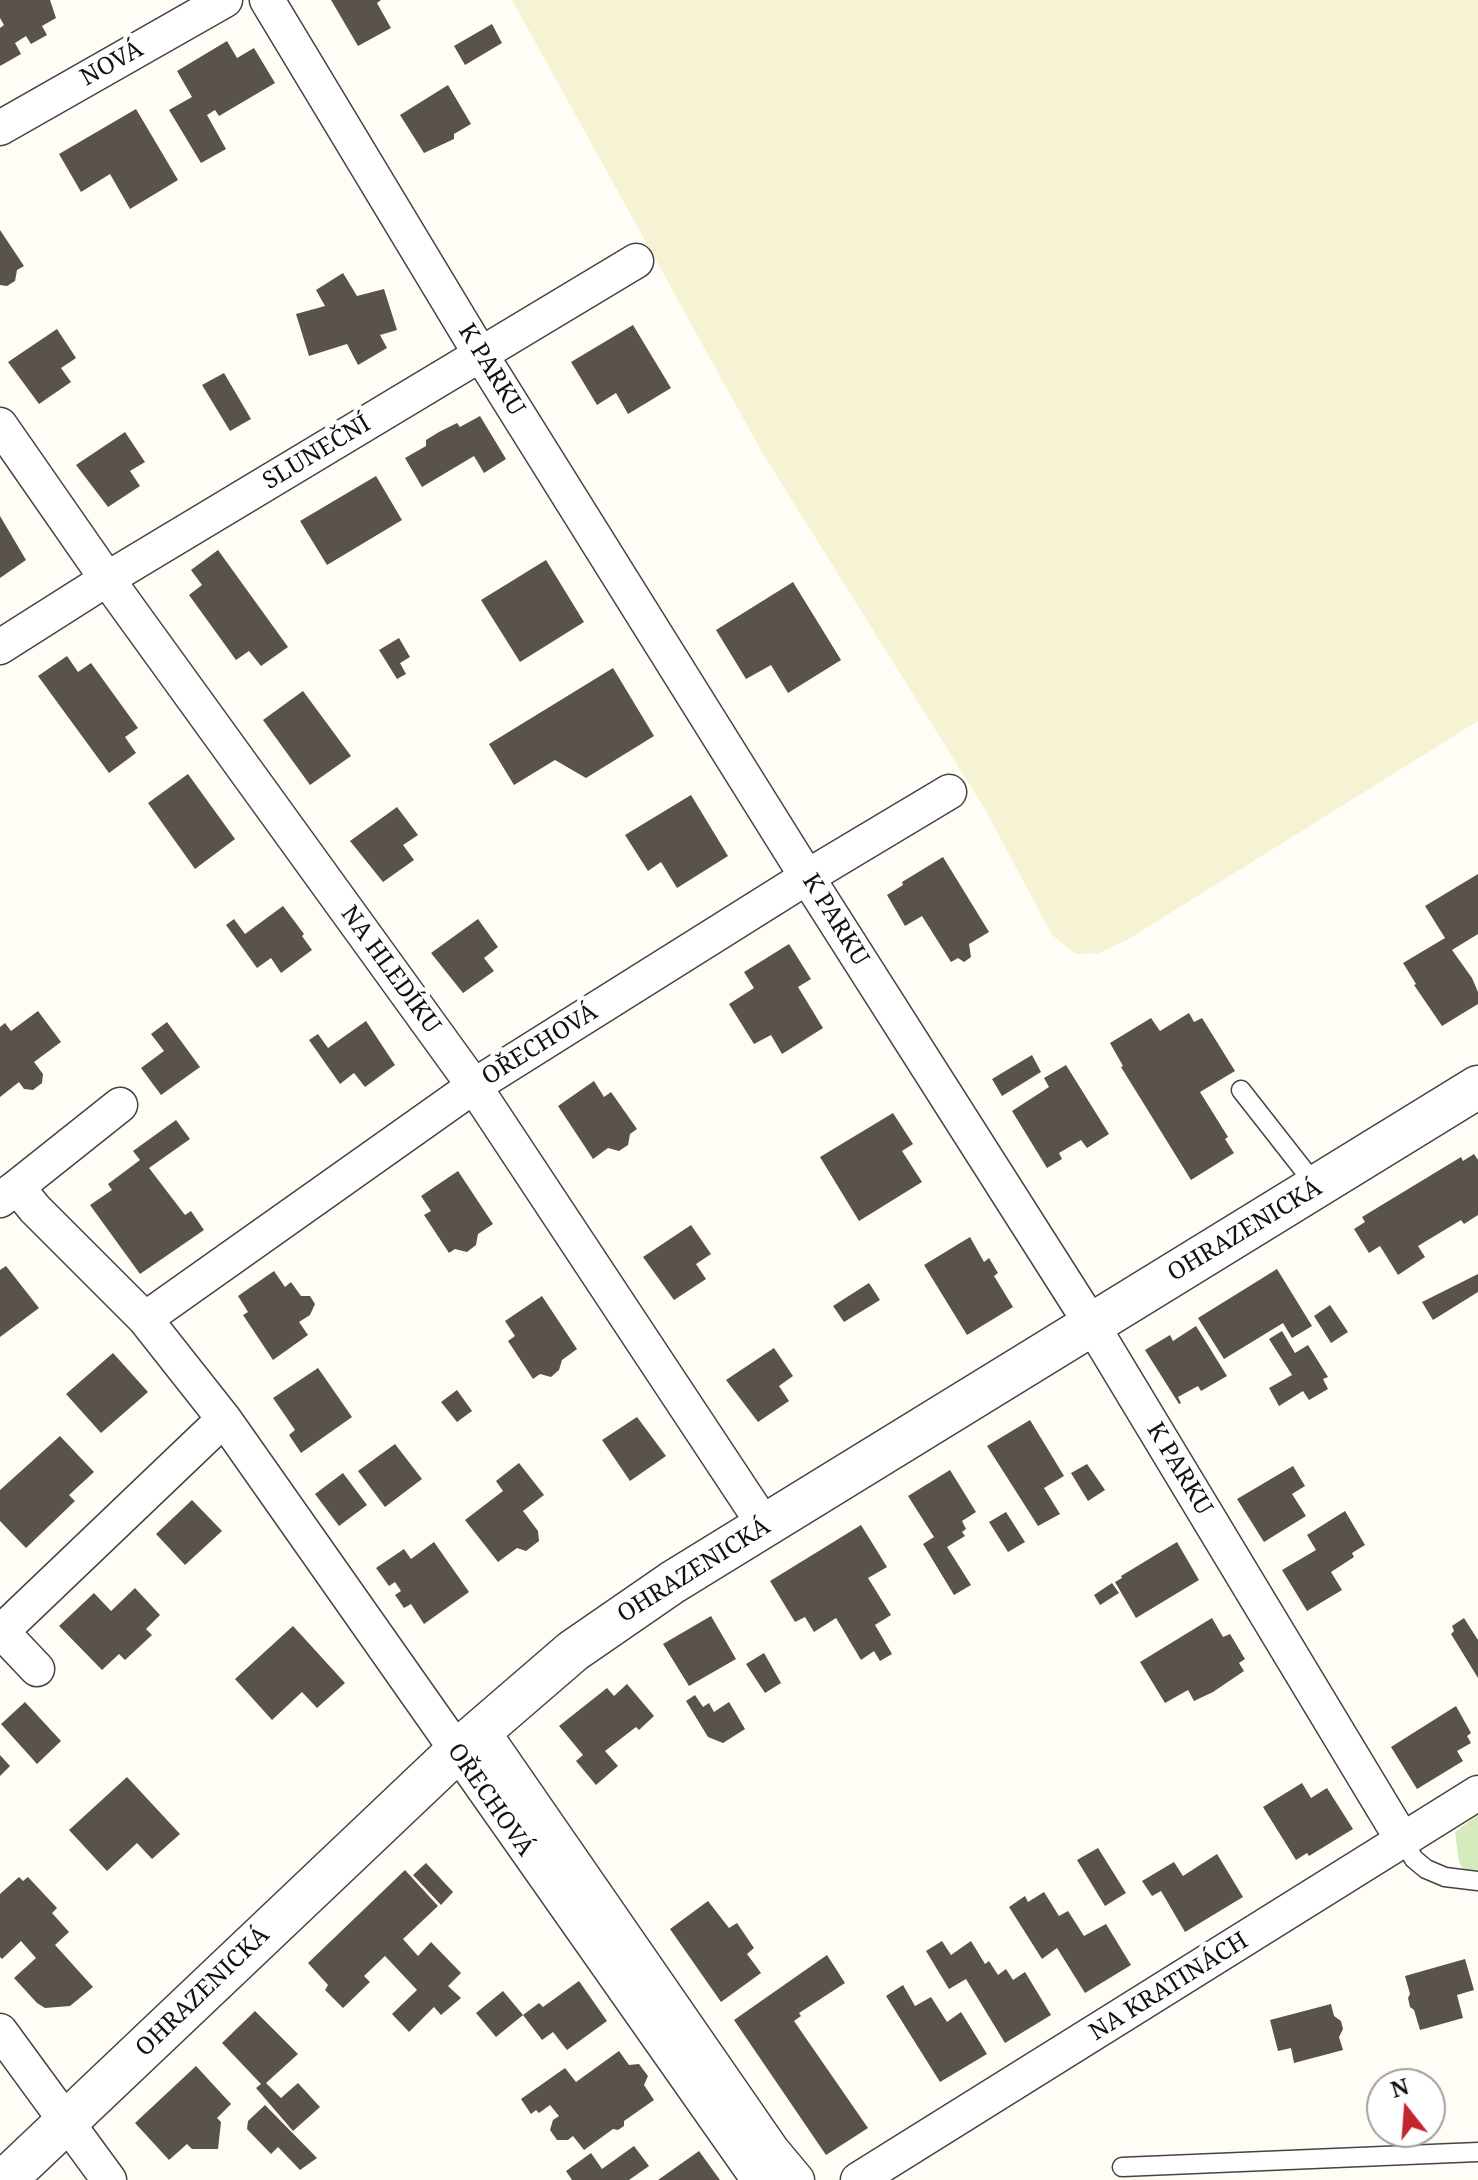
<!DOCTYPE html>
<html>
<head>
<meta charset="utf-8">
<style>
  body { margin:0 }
  #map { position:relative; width:1478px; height:2180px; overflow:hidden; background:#fffdf5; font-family:"Noto Serif",serif }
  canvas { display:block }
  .north { position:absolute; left:1366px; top:2068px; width:80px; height:80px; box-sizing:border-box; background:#fff; border:2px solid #a0a0a0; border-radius:50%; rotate:343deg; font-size:22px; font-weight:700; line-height:32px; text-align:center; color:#111 }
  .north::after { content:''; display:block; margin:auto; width:28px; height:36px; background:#c4262e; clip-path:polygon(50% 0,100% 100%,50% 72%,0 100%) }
</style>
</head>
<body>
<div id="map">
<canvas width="1478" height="2180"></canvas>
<div class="north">N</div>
</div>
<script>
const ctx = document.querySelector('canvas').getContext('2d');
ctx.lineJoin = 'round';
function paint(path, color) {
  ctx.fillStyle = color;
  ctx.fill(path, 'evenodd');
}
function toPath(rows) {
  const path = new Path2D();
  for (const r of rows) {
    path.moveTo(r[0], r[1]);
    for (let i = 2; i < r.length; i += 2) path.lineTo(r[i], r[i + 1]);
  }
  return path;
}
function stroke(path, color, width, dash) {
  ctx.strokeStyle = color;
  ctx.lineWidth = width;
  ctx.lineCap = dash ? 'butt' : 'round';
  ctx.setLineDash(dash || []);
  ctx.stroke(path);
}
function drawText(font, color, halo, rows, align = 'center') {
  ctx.font = font + ' "Noto Serif",serif';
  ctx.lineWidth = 8;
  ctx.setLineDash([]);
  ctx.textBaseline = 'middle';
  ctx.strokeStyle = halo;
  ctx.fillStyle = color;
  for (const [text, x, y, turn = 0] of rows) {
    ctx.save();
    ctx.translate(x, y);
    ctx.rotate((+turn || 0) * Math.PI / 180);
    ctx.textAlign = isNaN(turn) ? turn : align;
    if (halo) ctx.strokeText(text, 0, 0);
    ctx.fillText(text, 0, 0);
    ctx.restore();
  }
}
paint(toPath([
  [512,0,1478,0,1478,721,1127,940,1099,953,1076,954,1052,935,986,811,763,454]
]), '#f6f3d4');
paint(toPath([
  [1478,1815,1478,1871,1474,1872,1464,1870,1459,1862,1455,1832]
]), '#d5ebbd');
paint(toPath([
  [0,0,50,0,56,18,42,26,47,35,31,44,26,36,15,43,21,54,0,66,0,28,4,25,0,18],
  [331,0,381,0,377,3,391,28,358,46],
  [492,24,502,43,465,65,454,46],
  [227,41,237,58,254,48,275,83,219,116,215,110,207,115,226,149,201,163,169,110,192,97,177,71],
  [448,85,471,124,454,134,454,139,424,153,400,115],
  [136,109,178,180,130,209,110,174,81,192,59,154],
  [0,230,24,266,17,270,15,281,7,286,0,285],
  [343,273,357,296,384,289,397,330,380,335,387,348,358,365,347,344,309,356,296,314,325,306,316,290],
  [633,325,671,388,628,414,616,393,597,405,571,362],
  [57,329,76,358,61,368,71,382,39,404,8,362],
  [224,373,251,419,230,431,202,385],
  [480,416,506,459,484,473,474,456,422,487,405,458,426,446,426,440,439,432,457,423,460,427],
  [125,432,145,462,130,471,140,486,108,507,76,465],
  [376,476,402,520,327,565,300,521],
  [0,516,26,560,0,578],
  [218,550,288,647,261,666,249,651,236,660,189,595,202,585,191,570],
  [546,560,584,622,520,662,481,600],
  [793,582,841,660,788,693,771,665,746,679,716,630],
  [399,638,410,657,400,663,406,674,397,679,379,650],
  [67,656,78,672,91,663,138,728,125,737,136,753,109,773,38,676],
  [613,668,654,736,586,778,555,760,514,785,489,744],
  [303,691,351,756,310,785,263,720],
  [188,774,235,839,195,869,148,803],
  [691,795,728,856,677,888,661,862,648,871,625,835],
  [397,807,418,835,403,845,414,860,383,882,350,841],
  [943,857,989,932,969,944,971,957,964,962,958,958,951,962,922,916,905,926,887,895,903,885,902,882],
  [1478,874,1478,934,1452,950,1472,978,1478,992,1478,1004,1442,1026,1414,985,1416,984,1403,963,1445,938,1425,906],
  [283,906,304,934,302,936,312,950,281,973,271,958,257,968,226,925,234,919,245,934],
  [478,919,498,947,484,958,494,971,463,993,431,953],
  [789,944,811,979,798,987,823,1028,782,1054,771,1035,754,1044,729,1004,754,988,744,972],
  [38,1011,61,1042,34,1062,43,1074,42,1083,33,1090,24,1089,19,1082,0,1097,0,1027,5,1023,11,1031],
  [1189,1013,1194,1022,1202,1018,1235,1071,1200,1092,1228,1137,1225,1139,1234,1153,1191,1180,1121,1067,1123,1066,1110,1043,1151,1018,1160,1031],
  [366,1021,395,1065,365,1087,354,1073,340,1084,309,1040,318,1034,328,1048],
  [167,1022,200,1067,161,1095,141,1068,164,1051,151,1034],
  [1032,1055,1041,1072,1002,1096,992,1079],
  [1066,1065,1109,1134,1087,1148,1081,1140,1059,1153,1062,1159,1047,1168,1012,1111,1049,1087,1044,1078],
  [594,1081,604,1097,611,1092,637,1129,630,1134,628,1145,619,1151,608,1148,593,1159,558,1106],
  [893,1113,913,1144,902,1151,922,1182,859,1221,820,1157],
  [176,1120,190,1139,149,1168,185,1215,191,1211,204,1230,140,1274,90,1205,112,1190,108,1184,140,1160,133,1151],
  [1474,1154,1478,1160,1478,1215,1464,1224,1461,1220,1418,1246,1425,1257,1398,1275,1380,1246,1369,1253,1354,1229,1365,1222,1362,1217,1461,1157,1463,1161],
  [458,1171,493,1224,478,1234,476,1245,467,1252,455,1249,449,1253,424,1215,431,1211,421,1196],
  [691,1225,711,1254,696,1264,706,1279,674,1300,643,1257],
  [970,1237,984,1262,989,1258,998,1273,994,1276,1013,1307,967,1335,924,1265],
  [6,1266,39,1308,0,1337,0,1270],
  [1277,1269,1312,1326,1292,1338,1283,1323,1224,1359,1198,1318],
  [274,1271,285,1287,291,1282,301,1296,310,1296,315,1304,310,1315,299,1322,308,1335,273,1360,243,1315,248,1312,238,1296],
  [1478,1274,1478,1292,1433,1320,1422,1302],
  [869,1283,880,1300,844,1322,833,1306],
  [542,1296,577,1349,562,1360,559,1370,551,1377,540,1374,533,1379,508,1341,515,1336,505,1321],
  [1330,1305,1348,1332,1331,1343,1314,1316],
  [1196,1326,1227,1376,1201,1391,1198,1386,1178,1397,1181,1403,1179,1404,1145,1350,1170,1335,1173,1341],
  [1282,1331,1295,1353,1308,1345,1328,1377,1323,1379,1328,1389,1309,1400,1303,1391,1279,1406,1269,1388,1292,1375,1269,1339],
  [774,1348,793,1376,779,1386,789,1401,758,1422,726,1380],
  [113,1353,148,1392,101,1433,66,1394],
  [318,1368,352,1417,301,1453,289,1435,295,1430,273,1398],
  [457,1390,472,1411,457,1422,441,1402],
  [637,1417,666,1456,630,1481,602,1440],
  [1030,1420,1064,1476,1044,1488,1060,1514,1038,1526,987,1446],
  [60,1436,94,1472,69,1495,75,1501,26,1548,0,1521,0,1490],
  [395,1444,422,1479,385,1507,358,1471],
  [519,1463,544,1495,523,1511,538,1531,539,1541,526,1551,517,1548,498,1562,465,1520,503,1491,496,1481],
  [1087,1464,1105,1490,1088,1501,1071,1473],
  [1293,1466,1305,1486,1292,1494,1306,1516,1264,1542,1237,1499],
  [950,1470,976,1512,962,1521,966,1529,962,1532,965,1536,947,1547,971,1585,954,1595,923,1544,934,1537,908,1496],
  [343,1473,367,1505,339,1526,315,1494],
  [192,1500,222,1531,185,1565,156,1534],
  [1345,1511,1365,1545,1352,1553,1354,1557,1331,1572,1342,1590,1307,1611,1282,1570,1316,1550,1307,1535],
  [1006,1512,1025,1542,1008,1552,989,1522],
  [861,1525,887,1567,868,1578,891,1615,875,1625,892,1654,880,1661,874,1651,861,1660,836,1618,814,1632,805,1617,795,1622,770,1581],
  [434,1542,469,1592,424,1624,411,1604,404,1608,395,1595,401,1591,395,1582,389,1586,376,1568,404,1549,411,1559],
  [1177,1542,1199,1580,1136,1618,1115,1582,1122,1578,1121,1576],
  [1112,1583,1119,1593,1100,1605,1094,1595],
  [135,1588,160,1615,146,1629,152,1635,125,1660,119,1654,102,1670,59,1626,94,1593,111,1611],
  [711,1616,736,1659,689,1686,663,1644],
  [1212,1618,1223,1637,1230,1634,1245,1659,1239,1663,1244,1671,1213,1692,1194,1701,1188,1690,1165,1703,1140,1662],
  [1464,1618,1478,1640,1478,1678,1451,1634,1454,1631,1452,1626],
  [293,1626,345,1683,317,1708,302,1692,272,1720,235,1679],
  [764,1653,781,1683,765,1693,746,1664],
  [627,1684,654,1716,639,1730,636,1727,605,1751,618,1766,596,1785,576,1761,583,1755,559,1726,607,1688,614,1696],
  [695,1695,703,1707,709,1703,714,1712,729,1702,745,1729,723,1743,708,1737,686,1701],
  [25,1702,61,1741,37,1764,1,1724],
  [1456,1706,1471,1733,1467,1736,1471,1743,1457,1751,1463,1761,1417,1789,1391,1747],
  [0,1755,10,1766,0,1776],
  [127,1777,180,1834,152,1859,137,1843,107,1871,69,1830],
  [1302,1783,1311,1798,1327,1788,1353,1829,1309,1856,1307,1853,1296,1860,1263,1807],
  [1098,1848,1126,1893,1105,1906,1077,1860],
  [1217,1854,1243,1897,1185,1932,1161,1891,1152,1896,1142,1881,1174,1862,1183,1876],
  [426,1863,453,1892,441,1905,413,1875],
  [405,1870,438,1906,403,1939,418,1956,431,1942,461,1973,448,1986,461,1998,441,2015,434,2007,409,2032,392,2014,417,1990,385,1956,364,1976,370,1982,343,2008,325,1990,328,1985,308,1963],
  [19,1877,23,1881,28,1877,57,1908,52,1913,69,1932,55,1945,93,1987,70,2006,45,2008,37,2003,14,1978,36,1958,21,1941,2,1959,0,1957,0,1894],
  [1044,1892,1059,1916,1068,1911,1084,1936,1106,1924,1131,1965,1085,1993,1057,1948,1042,1959,1009,1907,1025,1896,1028,1902],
  [708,1901,729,1928,737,1923,754,1948,747,1954,761,1973,721,2002,670,1929],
  [942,1941,951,1955,971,1941,985,1964,989,1961,998,1975,1006,1969,1013,1980,1025,1972,1051,2015,1005,2043,966,1979,949,1989,926,1951],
  [827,1955,845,1983,799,2013,801,2016,794,2021,868,2128,826,2155,734,2020],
  [1465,1959,1474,1990,1457,1995,1463,2018,1420,2030,1414,2010,1410,2007,1408,1998,1410,1994,1405,1976],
  [579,1981,607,2021,567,2050,553,2032,542,2040,523,2015,539,2003,543,2007],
  [903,1985,915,2006,931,1997,947,2022,961,2012,987,2054,940,2082,886,1996],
  [503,1991,523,2015,496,2037,476,2013],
  [1331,2004,1334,2016,1341,2021,1343,2029,1339,2037,1343,2050,1294,2063,1291,2048,1278,2051,1270,2020],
  [255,2011,298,2054,266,2083,281,2098,298,2083,320,2107,293,2131,256,2088,261,2084,222,2043],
  [619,2051,629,2065,639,2064,648,2076,644,2085,654,2100,624,2121,624,2126,618,2130,613,2129,584,2150,573,2136,568,2140,557,2140,550,2130,553,2120,559,2116,550,2105,539,2113,536,2110,531,2114,521,2099,565,2068,576,2082],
  [196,2066,231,2104,217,2118,221,2122,218,2149,192,2149,187,2144,169,2160,135,2123],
  [265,2105,317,2158,300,2170,278,2147,271,2154,247,2129,248,2121],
  [634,2146,649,2166,629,2180,572,2180,566,2171,591,2153,602,2169],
  [699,2151,720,2180,658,2180]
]), '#5a524d');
const service = toPath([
  [1241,1090,1317,1187],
  [1402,1839,1414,1859,1426,1869,1445,1877,1478,1881],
  [1122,2167,1478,2152]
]);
const minor = toPath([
  [267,0,481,355,807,877,1092,1325,1402,1839],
  [0,128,225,0],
  [0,425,107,579,474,1086,765,1526],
  [0,647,107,579,636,261],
  [17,1187,120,1105],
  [0,1200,17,1187,35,1209,145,1319,474,1086,807,877,949,792],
  [145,1319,224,1419,759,2180],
  [0,1630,37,1669],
  [1,1632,224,1419],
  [481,1729,772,2150,797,2180],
  [0,2031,109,2180],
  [858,2180,1478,1793]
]);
const tertiary = toPath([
  [5,2180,456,1752,573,1651,673,1582,1478,1087]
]);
stroke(service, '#444', 21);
stroke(minor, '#444', 37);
stroke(tertiary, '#444', 45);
stroke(service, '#fff', 18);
stroke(minor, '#fff', 34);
stroke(tertiary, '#fff', 42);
drawText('24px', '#111', '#fff', [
  ["NOVÁ",112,64,-29],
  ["K PARKU",491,370,58],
  ["SLUNEČNÍ",317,453,-31],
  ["K PARKU",835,920,58],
  ["NA HLEDÍKU",390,970,54],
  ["OŘECHOVÁ",540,1045,-32],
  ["OHRAZENICKÁ",1245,1231,-31],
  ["K PARKU",1179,1469,59],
  ["OHRAZENICKÁ",694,1571,-32],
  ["OŘECHOVÁ",490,1800,55],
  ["NA KRATINÁCH",1169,1987,-32],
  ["OHRAZENICKÁ",203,1992,-44]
]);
</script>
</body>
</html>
